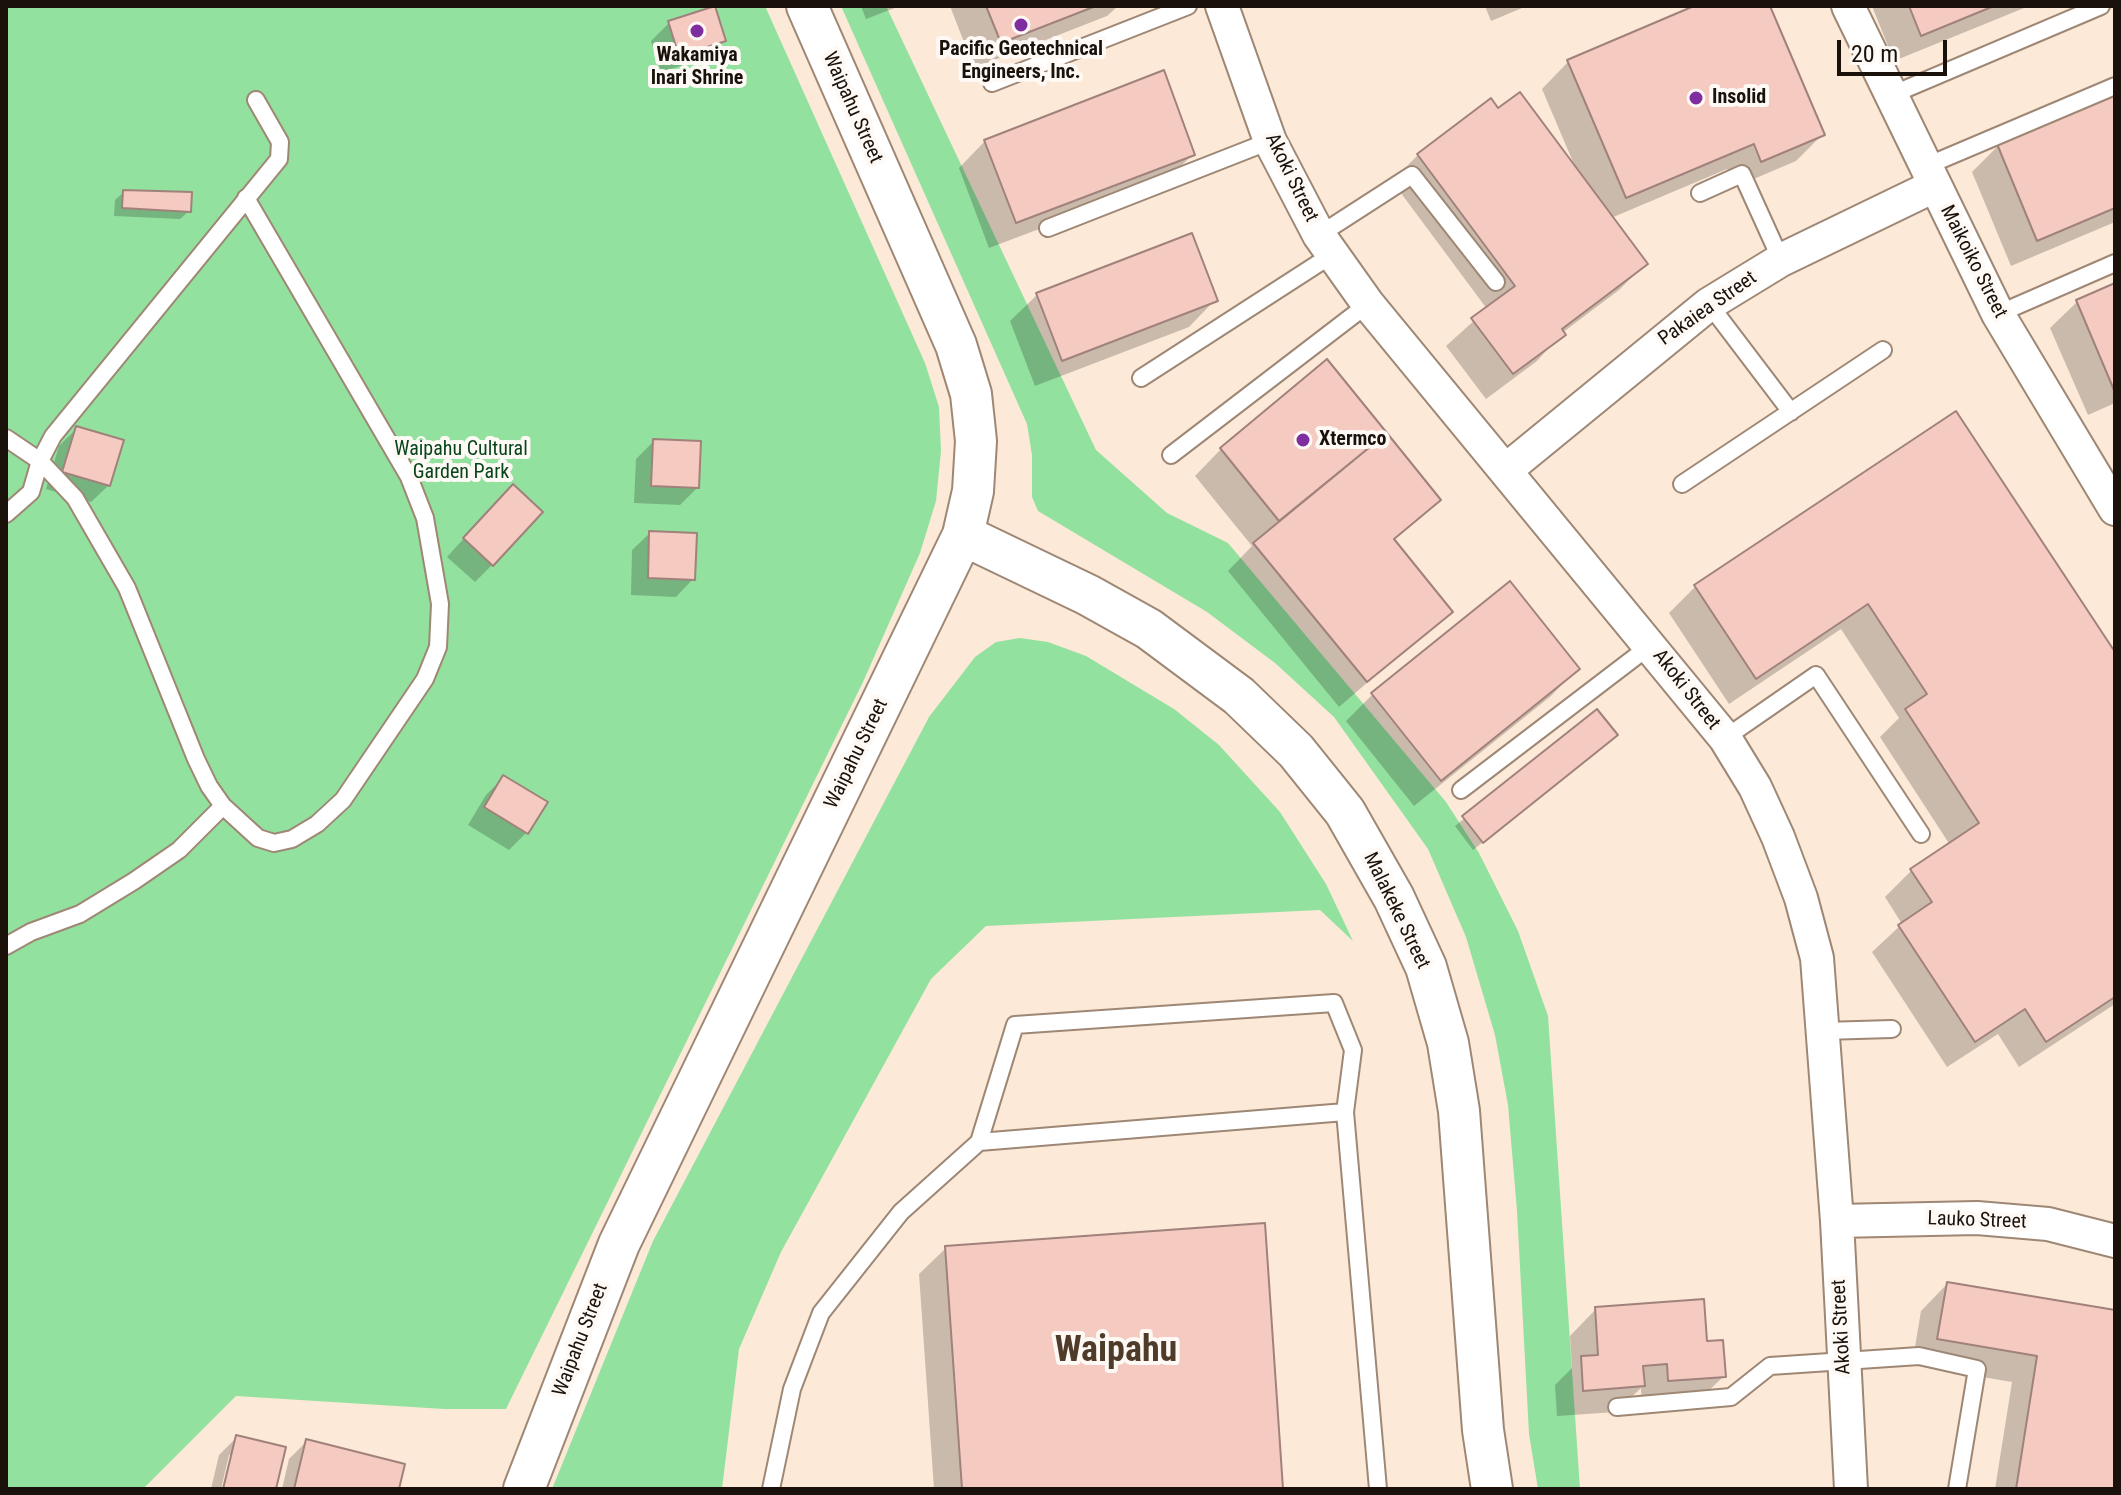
<!DOCTYPE html>
<html>
<head>
<meta charset="utf-8">
<style>
  body { margin:0 }
  #map { position:relative; width:2121px; height:1495px; overflow:hidden; background:#fce9d8; font-family:"Roboto Condensed",sans-serif }
  canvas { display:block }
  .frame { position:absolute; inset:0; border:8px solid #19110a; pointer-events:none }
  .scale { position:absolute; left:1837px; top:40px; width:110px; height:36px; box-sizing:border-box; border:4px solid #19110a; border-top:0; padding-left:10px; font-size:24px; line-height:28px; white-space:nowrap; color:#19110a; -webkit-text-stroke:6px #fef9f5; paint-order:stroke }
</style>
</head>
<body>
<div id="map">
<canvas width="2121" height="1495"></canvas>
<div class="frame"></div>
<div class="scale">20 m</div>
</div>
<script>
const ctx = document.querySelector('canvas').getContext('2d');
ctx.lineJoin = 'round';
function paint(path, color) {
  ctx.fillStyle = color;
  ctx.fill(path, 'evenodd');
}
function toPath(rows) {
  const path = new Path2D();
  for (const r of rows) {
    path.moveTo(r[0], r[1]);
    for (let i = 2; i < r.length; i += 2) path.lineTo(r[i], r[i + 1]);
  }
  return path;
}
function stroke(path, color, width, dash) {
  ctx.strokeStyle = color;
  ctx.lineWidth = width;
  ctx.lineCap = dash ? 'butt' : 'round';
  ctx.setLineDash(dash || []);
  ctx.stroke(path);
}
function drawText(font, color, halo, rows, align = 'center') {
  ctx.font = font + ' "Roboto Condensed",sans-serif';
  ctx.lineWidth = 8;
  ctx.setLineDash([]);
  ctx.textBaseline = 'middle';
  ctx.strokeStyle = halo;
  ctx.fillStyle = color;
  for (const [text, x, y, turn = 0] of rows) {
    ctx.save();
    ctx.translate(x, y);
    ctx.rotate((+turn || 0) * Math.PI / 180);
    ctx.textAlign = isNaN(turn) ? turn : align;
    if (halo) ctx.strokeText(text, 0, 0);
    ctx.fillText(text, 0, 0);
    ctx.restore();
  }
}
paint(toPath([
  [6,6,765,6,925,363,939,407,941,451,936,501,920,553,863,682,506,1409,444,1409,236,1396,143,1489,6,1489],
  [841,6,886,6,1096,450,1167,513,1228,543,1446,802,1479,853,1518,931,1548,1016,1580,1489,1538,1489,1529,1434,1517,1211,1508,1105,1495,1035,1466,937,1428,849,1334,717,1275,663,1207,612,1038,511,1032,497,1032,455,1027,424],
  [1020,638,1048,642,1086,656,1174,709,1219,745,1280,812,1326,884,1353,941,1320,910,986,926,931,979,781,1252,739,1349,722,1489,552,1489,653,1241,929,717,975,657,996,642]
]), '#93e19f');
paint(toPath([
  [861,6,900,6,866,19],
  [950,6,1118,6,1107,16,974,68],
  [1485,6,1527,6,1491,21],
  [1699,6,1768,6,1822,135,1796,161,1735,187,1727,169,1611,218,1645,264,1619,290,1562,333,1537,361,1486,399,1446,346,1487,309,1392,181,1418,155,1498,111,1576,169,1542,89,1568,62],
  [1872,6,2029,6,1894,61],
  [669,23,724,41,706,58,661,72,651,41],
  [2115,96,2115,222,2011,266,1972,172,1998,146],
  [985,141,1193,154,1166,181,989,248,959,168],
  [124,192,189,211,180,219,114,216,115,200],
  [2115,285,2115,403,2088,415,2050,328,2077,302],
  [1037,295,1215,300,1189,327,1035,386,1010,321],
  [1327,362,1438,500,1393,541,1450,611,1339,707,1228,571,1252,546,1195,476,1221,449],
  [1956,413,2115,656,2115,1004,2019,1067,1998,1034,1947,1067,1872,952,1902,924,1885,897,1911,871,1950,845,1880,737,1899,718,1841,629,1729,704,1669,613,1696,586],
  [77,428,109,485,91,502,46,489,59,446],
  [654,441,697,488,680,505,634,503,636,459],
  [495,504,492,565,475,582,447,557],
  [650,533,693,579,676,597,631,595,632,550],
  [1510,584,1577,669,1551,696,1414,806,1346,721,1372,695],
  [1596,711,1607,743,1473,850,1455,826],
  [503,778,527,832,509,850,468,825,486,795],
  [946,1248,1281,1489,934,1489,919,1274],
  [1947,1284,2115,1312,2113,1489,1995,1489,2012,1382,1912,1365,1921,1311],
  [1596,1309,1705,1343,1724,1376,1697,1402,1642,1407,1641,1388,1616,1412,1557,1416,1555,1385,1572,1368,1570,1336],
  [236,1438,274,1489,225,1489,233,1455,229,1455,221,1489,211,1489,219,1455],
  [307,1441,397,1489,282,1489,289,1459]
]), '#0003');
const building = toPath([
  [715,6,726,41,679,56,668,21,715,6],
  [986,6,1096,6,1001,43,986,6],
  [1694,6,1770,6,1825,135,1761,162,1754,144,1626,198,1567,60,1694,6],
  [1909,6,1994,6,1921,36,1909,6],
  [1164,70,1195,155,1016,223,984,140,1164,70],
  [1520,92,1648,264,1562,329,1566,335,1513,374,1471,318,1515,286,1417,154,1491,98,1498,108,1520,92],
  [2115,94,2115,208,2037,241,1997,144,2115,94],
  [123,190,192,192,191,212,122,208,123,190],
  [1192,233,1218,301,1062,361,1036,293,1192,233],
  [2115,283,2115,390,2114,390,2076,300,2115,283],
  [1327,359,1387,433,1279,521,1220,448,1327,359],
  [1956,411,2115,652,2115,997,2046,1042,2025,1009,1975,1042,1898,925,1932,902,1910,869,1979,823,1905,709,1927,694,1868,604,1756,679,1694,585,1956,411],
  [76,426,124,440,110,486,62,472,76,426],
  [1387,433,1441,500,1394,539,1453,612,1367,682,1253,543,1387,433],
  [653,439,701,441,699,488,651,486,653,439],
  [513,484,543,512,493,566,463,538,513,484],
  [649,531,697,533,695,580,648,578,649,531],
  [1510,581,1580,669,1441,781,1371,693,1510,581],
  [1597,709,1618,735,1483,843,1462,816,1597,709],
  [503,775,548,802,528,834,484,807,503,775],
  [1265,1223,1283,1489,962,1489,945,1246,1265,1223],
  [1947,1282,2115,1310,2115,1489,2016,1489,2037,1356,1937,1339,1947,1282],
  [1704,1299,1707,1341,1723,1340,1726,1377,1668,1381,1667,1364,1643,1366,1645,1386,1583,1391,1581,1356,1598,1355,1595,1307,1704,1299],
  [236,1435,286,1447,276,1489,223,1489,236,1435],
  [306,1439,405,1464,399,1489,294,1489,306,1439]
]);
paint(building, '#f4cac1');
stroke(building, '#a0817b', 2);
const service = toPath([
  [992,83,1188,6],
  [1889,96,2101,6],
  [1924,167,2115,86],
  [1700,193,1742,174,1781,260],
  [1048,228,1270,141],
  [1319,235,1412,175,1496,282],
  [1709,304,1791,412],
  [1998,314,2115,263],
  [1141,378,1333,254],
  [6,438,40,461,75,498,127,588,196,759,209,786,223,806,258,838,274,843,292,839,317,824,343,800,425,679,438,647,440,604,425,518,409,477,246,198],
  [1171,455,1368,304],
  [1682,484,1883,350],
  [6,514,31,492,40,461,53,436,279,159,280,142,256,100],
  [1725,738,1816,675,1921,834],
  [1461,790,1651,645],
  [6,946,31,932,80,914,134,881,179,850,223,806],
  [1823,1031,1892,1029],
  [979,1142,1015,1025,1334,1003,1353,1050,1345,1112],
  [1617,1407,1731,1397,1770,1366,1919,1356,1977,1369,1957,1489],
  [771,1489,792,1389,821,1313,901,1212,979,1142,1345,1112,1378,1489]
]);
const minor = toPath([
  [1222,6,1270,141,1319,235,1368,304,1725,738,1755,787,1778,837,1801,898,1817,958,1837,1221,1851,1489],
  [1848,6,1998,314,2115,509],
  [1506,470,1709,304,1781,260,1934,186],
  [1837,1221,1977,1218,2048,1224,2115,1241]
]);
const tertiary = toPath([
  [963,535,1088,595,1149,629,1239,696,1296,751,1345,812,1394,898,1426,967,1448,1043,1459,1111,1483,1430,1492,1489],
  [524,1489,619,1244,963,535,973,491,976,441,971,394,956,345,807,6]
]);
stroke(service, '#9e8774', 20);
stroke(minor, '#9e8774', 36);
stroke(tertiary, '#9e8774', 44);
stroke(service, '#fff', 16);
stroke(minor, '#fff', 32);
stroke(tertiary, '#fff', 40);
for (const [x, y, r, color] of [
  [1021,25,8,"#7e2e9e"],
  [697,31,8,"#7e2e9e"],
  [1696,98,8,"#7e2e9e"],
  [1303,440,8,"#7e2e9e"]
]) {
  const dot = new Path2D();
  dot.arc(x, y, r, 0, 2 * Math.PI);
  ctx.fillStyle = color;
  ctx.fill(dot);
  stroke(dot, '#fef9f5', 3);
}
drawText('bold 20px', '#19110a', '#fef9f5', [
  ["Pacific Geotechnical",1021,50],
  ["Engineers, Inc.",1021,73],
  ["Wakamiya",697,56],
  ["Inari Shrine",697,79],
  ["Insolid",1712,98,"left"],
  ["Xtermco",1319,440,"left"]
]);
drawText('20px', '#19110a', '#fef9f5', [
  ["Waipahu Street",852,108,66],
  ["Akoki Street",1291,178,64],
  ["Maikoiko Street",1973,262,63],
  ["Pakaiea Street",1708,309,-35],
  ["Akoki Street",1686,690,52],
  ["Waipahu Street",857,754,-64],
  ["Malakeke Street",1396,911,64],
  ["Lauko Street",1977,1221,2],
  ["Akoki Street",1842,1327,-93],
  ["Waipahu Street",581,1340,-69]
]);
drawText('20px', '#06451a', '#fef9f5', [
  ["Waipahu Cultural",461,450],
  ["Garden Park",461,473]
]);
drawText('bold 36px', '#4e3b29', '#fef9f5', [
  ["Waipahu",1116,1352]
]);
</script>
</body>
</html>
